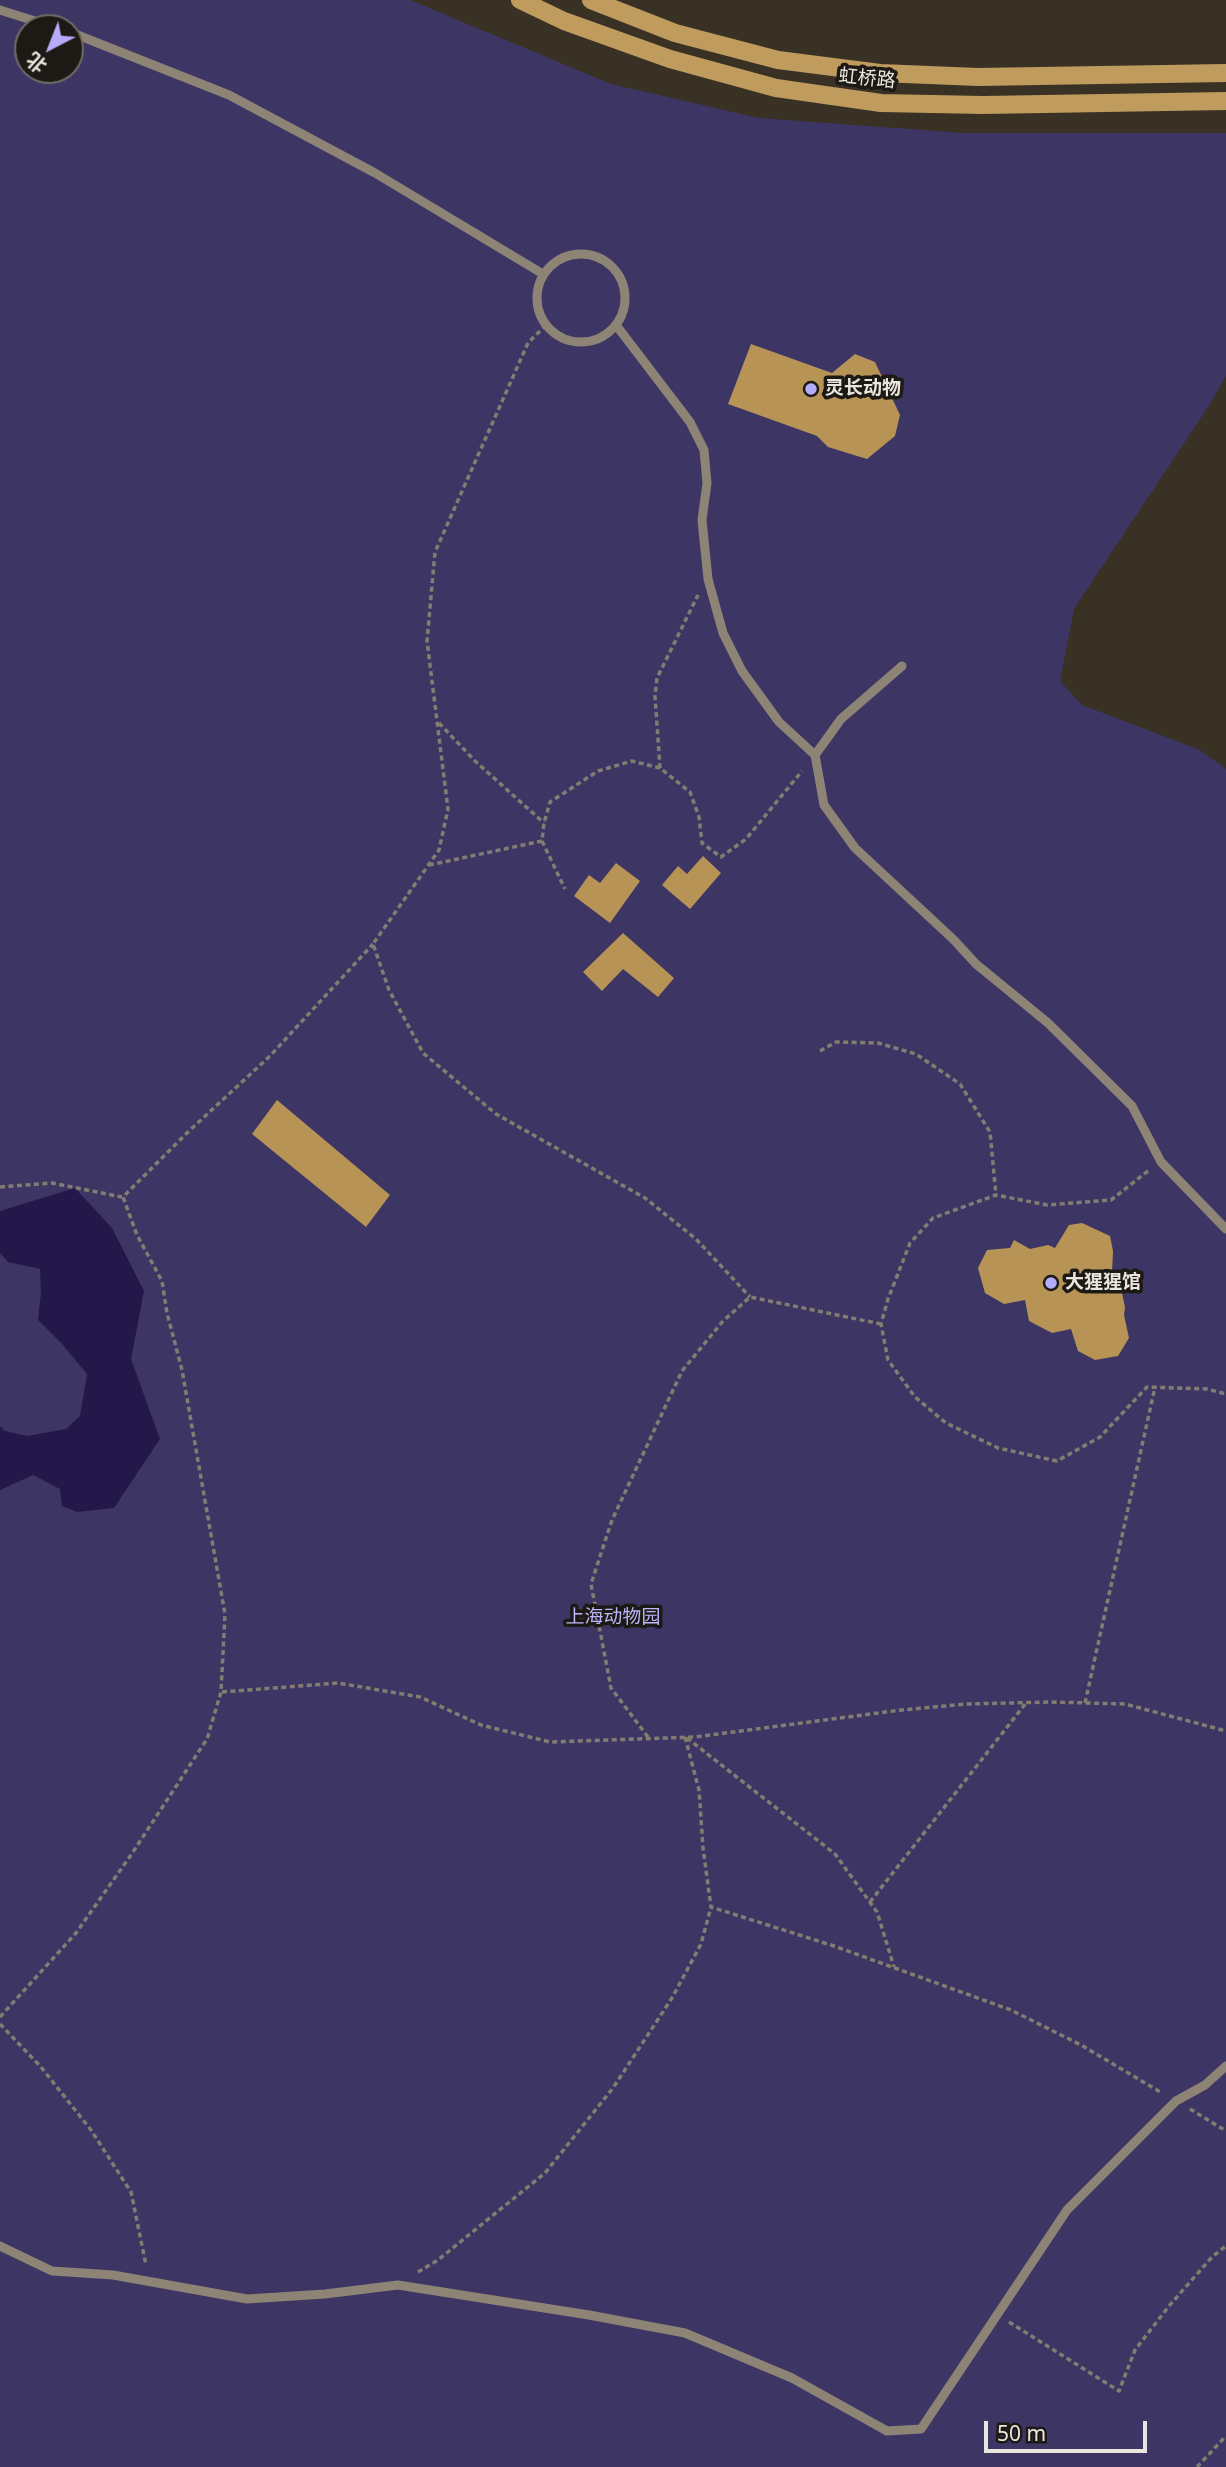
<!DOCTYPE html>
<html>
<head>
<meta charset="utf-8">
<style>
  body { margin:0 }
  #map { position:relative; width:1226px; height:2467px; overflow:hidden; background:#393124; font-family:"Noto Sans","Noto Sans SC",sans-serif }
  canvas { display:block }
  .north { position:absolute; left:14px; top:14px; width:70px; height:70px; box-sizing:border-box; background:#1d1914; border:2px solid #6f6b64; border-radius:50%; rotate:222deg; font-size:19px; font-weight:700; line-height:28px; text-align:center; color:#ebe6dd }
  .north::after { content:''; display:block; margin:auto; width:24px; height:32px; background:#b5acf9; clip-path:polygon(50% 0,100% 100%,50% 72%,0 100%) }
  .scale { position:absolute; left:984px; top:2421px; width:163px; height:32px; box-sizing:border-box; border:4px solid #ebe6dd; border-top:0; padding-left:9px; font-size:21px; line-height:24px; white-space:nowrap; color:#ebe6dd; -webkit-text-stroke:5px #1d1914; paint-order:stroke }
</style>
</head>
<body>
<div id="map">
<canvas width="1226" height="2467"></canvas>
<div class="north">北</div>
<div class="scale">50 m</div>
</div>
<script>
const ctx = document.querySelector('canvas').getContext('2d');
ctx.lineJoin = 'round';
function paint(path, color) {
  ctx.fillStyle = color;
  ctx.fill(path, 'evenodd');
}
function toPath(rows) {
  const path = new Path2D();
  for (const r of rows) {
    if (r.length === 3) {
      path.moveTo(r[0] + r[2], r[1]);
      path.arc(r[0], r[1], r[2], 0, 2 * Math.PI);
      continue;
    }
    path.moveTo(r[0], r[1]);
    for (let i = 2; i < r.length; i += 2) path.lineTo(r[i], r[i + 1]);
  }
  return path;
}
function stroke(path, color, width, dash) {
  ctx.strokeStyle = color;
  ctx.lineWidth = width;
  ctx.lineCap = dash ? 'butt' : 'round';
  ctx.setLineDash(dash || []);
  ctx.stroke(path);
}
function drawText(font, color, halo, rows, align = 'center') {
  ctx.font = font + ' "Noto Sans","Noto Sans SC",sans-serif';
  ctx.lineWidth = 7;
  ctx.setLineDash([]);
  ctx.textBaseline = 'middle';
  ctx.strokeStyle = halo;
  ctx.fillStyle = color;
  for (const [text, x, y, turn = 0] of rows) {
    ctx.save();
    ctx.translate(x, y);
    ctx.rotate((+turn || 0) * Math.PI / 180);
    ctx.textAlign = isNaN(turn) ? turn : align;
    if (halo) ctx.strokeText(text, 0, 0);
    ctx.fillText(text, 0, 0);
    ctx.restore();
  }
}
paint(toPath([
  [0,0,410,0,611,84,759,118,963,133,1226,133,1226,376,1208,407,1074,609,1060,681,1082,705,1200,750,1226,769,1226,2467,0,2467],
  [28,28,70,28,70,70,28,70]
]), '#3d3665');
paint(toPath([
  [75,1188,112,1228,144,1291,131,1359,160,1439,114,1508,77,1512,62,1506,60,1489,33,1475,0,1490,0,1426,5,1431,27,1436,66,1429,80,1416,87,1374,62,1344,38,1320,41,1292,40,1269,8,1262,0,1253,0,1211]
]), '#24184b');
paint(toPath([
  [751,344,832,373,855,354,875,362,900,415,895,436,867,459,828,447,817,436,728,404],
  [703,856,721,873,690,909,662,885,678,866,687,874],
  [616,863,640,881,610,923,574,896,589,875,600,883],
  [623,933,674,978,658,997,623,969,602,991,583,972],
  [277,1100,390,1195,366,1227,252,1134],
  [1082,1223,1110,1236,1113,1251,1112,1273,1117,1270,1125,1307,1124,1315,1129,1338,1118,1356,1095,1360,1078,1351,1071,1329,1052,1333,1029,1321,1025,1300,1004,1304,985,1293,978,1268,987,1250,1010,1248,1014,1240,1030,1249,1048,1245,1055,1248,1069,1225]
]), '#b79355');
stroke(toPath([
  [546,325,528,343,435,552,427,641,448,809,439,850,373,944,389,990,423,1053,496,1114,645,1198,696,1239,750,1297],
  [439,723,475,761,544,823],
  [660,768,655,696,657,678,698,595],
  [542,841,565,889],
  [429,865,542,841,544,823,550,802,598,771,632,761,660,768,690,792,699,817,702,843,721,857,746,839,802,771],
  [820,1051,836,1042,878,1043,916,1054,960,1084,990,1132,996,1195],
  [1148,1171,1111,1200,1047,1205,996,1195,933,1218,910,1243,888,1299,881,1324,888,1360,915,1397,946,1423,998,1448,1057,1461,1100,1437,1147,1387,1207,1389,1226,1394],
  [0,1187,52,1183,122,1197],
  [222,1692,338,1683,420,1697,481,1725,550,1742,695,1737,901,1710,967,1704,1051,1702,1125,1704,1226,1731],
  [1085,1703,1155,1387],
  [648,1737,611,1688,591,1584,612,1520,682,1371,723,1321,750,1297,881,1324],
  [685,1737,699,1790,703,1848,711,1907,834,1946,1011,2010,1081,2045,1162,2093],
  [687,1738,835,1854,877,1912,894,1967],
  [870,1902,1026,1703],
  [0,2017,76,1933,131,1855,207,1739,221,1692,225,1614,182,1370,167,1313,162,1281,137,1235,123,1197,189,1131,270,1056,373,944],
  [0,2024,41,2067,91,2130,131,2192,146,2265],
  [1190,2109,1226,2131],
  [418,2272,438,2260,545,2173,613,2088,672,1998,701,1944,711,1907],
  [1009,2322,1119,2391,1135,2350,1169,2306,1212,2257,1226,2246],
  [1197,2467,1226,2436]
]), '#837c71', 3.5, [5, 3.5]);
stroke(toPath([
  [0,10,57,28],
  [70,32,229,95,375,173,543,274],
  [581,298,44],
  [616,325,690,422,704,450,707,483,702,520,708,579,723,633,742,671,779,722,815,755],
  [902,666,841,719,815,755,824,805,855,848,954,940,976,964,1048,1023,1132,1106,1161,1162,1226,1229],
  [0,2246,52,2271,113,2275,247,2299,325,2294,398,2285,589,2315,685,2333,792,2378,887,2431,921,2429,1067,2210,1176,2101,1205,2085,1226,2066]
]), '#8d8475', 9);
stroke(toPath([
  [520,0,564,21,670,59,776,88,881,103,983,105,1226,101],
  [591,0,675,33,778,60,880,73,978,77,1226,73]
]), '#bf9c5e', 18);
for (const [x, y, r, color] of [
  [811,389,7,"#b5acf9"],
  [1051,1283,7,"#b5acf9"]
]) {
  const dot = new Path2D();
  dot.arc(x, y, r, 0, 2 * Math.PI);
  ctx.fillStyle = color;
  ctx.fill(dot);
  stroke(dot, '#1d1914', 2.5);
}
drawText('19px', '#ebe6dd', '#1d1914', [
  ["虹桥路",867,79,6]
]);
drawText('bold 19px', '#ebe6dd', '#1d1914', [
  ["灵长动物",825,389],
  ["大猩猩馆",1065,1283]
], 'left');
drawText('19px', '#bdb6fb', '#1d1914', [
  ["上海动物园",613,1618]
]);
</script>
</body>
</html>
